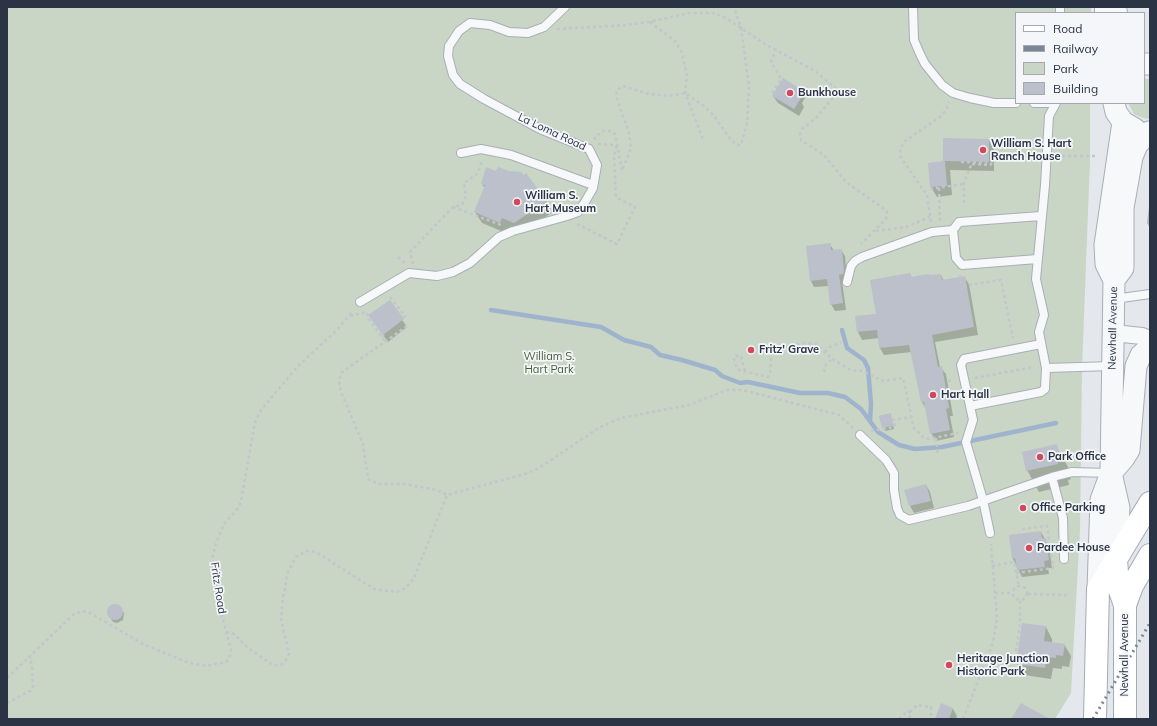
<!DOCTYPE html>
<html>
<head>
<meta charset="utf-8">
<style>
  body { margin:0 }
  #map { position:relative; width:1157px; height:726px; overflow:hidden; background:#e4e7ec; font-family:Mulish,sans-serif }
  canvas { display:block }
  .frame { position:absolute; inset:0; border:8px solid #2b3445; pointer-events:none }
  .legend { position:absolute; left:1015px; top:12px; width:130px; height:92px; box-sizing:border-box; background:#f4f6f9; border:1px solid #a4a8b1; margin:0; padding:5px 7px; list-style:none; font-size:12px; color:#2b3445 }
  .legend li { display:flex; align-items:center; gap:8px; height:20px }
  .legend b { width:20px; border:1px solid #a4a8b1 }
</style>
</head>
<body>
<div id="map">
<canvas width="1157" height="726"></canvas>
<div class="frame"></div>
<ul class="legend">
<li><b style="height:5px;background:#fff"></b>Road</li>
<li><b style="height:5px;background:#7d8696"></b>Railway</li>
<li><b style="height:11px;background:#c9d6c5"></b>Park</li>
<li><b style="height:11px;background:#bbc0ca"></b>Building</li>
</ul>
</div>
<script>
const ctx = document.querySelector('canvas').getContext('2d');
ctx.lineJoin = 'round';
function paint(path, color) {
  ctx.fillStyle = color;
  ctx.fill(path, 'evenodd');
}
function toPath(rows) {
  const path = new Path2D();
  for (const r of rows) {
    if (r.length === 3) {
      path.moveTo(r[0] + r[2], r[1]);
      path.arc(r[0], r[1], r[2], 0, 2 * Math.PI);
      continue;
    }
    path.moveTo(r[0], r[1]);
    for (let i = 2; i < r.length; i += 2) path.lineTo(r[i], r[i + 1]);
  }
  return path;
}
function stroke(path, color, width, dash) {
  ctx.strokeStyle = color;
  ctx.lineWidth = width;
  ctx.lineCap = dash ? 'butt' : 'round';
  ctx.setLineDash(dash || []);
  ctx.stroke(path);
}
function drawText(font, color, halo, rows, align = 'center') {
  ctx.font = font + ' Mulish,sans-serif';
  ctx.lineWidth = 3.5;
  ctx.setLineDash([]);
  ctx.textBaseline = 'middle';
  ctx.strokeStyle = halo;
  ctx.fillStyle = color;
  for (const [text, x, y, turn = 0] of rows) {
    ctx.save();
    ctx.translate(x, y);
    ctx.rotate((+turn || 0) * Math.PI / 180);
    ctx.textAlign = isNaN(turn) ? turn : align;
    if (halo) ctx.strokeText(text, 0, 0);
    ctx.fillText(text, 0, 0);
    ctx.restore();
  }
}
paint(toPath([
  [7,7,1091,7,1091,13,1016,13,1016,103,1090,103,1090,160,1082,369,1080,530,1071,693,1055,719,7,719],
  [1144,79,1150,79,1149,119,1143,118,1134,114,1128,103,1144,103]
]), '#c9d6c5');
paint(toPath([
  [801,91,805,98,802,103,804,107,799,116,778,103,773,96],
  [944,139,989,140,994,150,994,171,950,170,952,195,937,197,931,187,944,162],
  [482,184,546,201,553,212,520,234,508,229,506,233,482,223,475,212,485,188],
  [1149,206,1150,206,1150,228,1147,223],
  [830,244,834,251,841,250,845,256,847,279,847,281,842,281,846,310,835,311,831,304,829,286,814,287,811,281],
  [910,274,912,278,941,275,944,281,964,277,969,284,978,335,935,342,940,367,946,374,953,416,950,416,954,437,936,441,931,433,926,409,922,402,912,352,884,355,880,348,879,338,862,340,858,332,856,317,878,314],
  [389,301,407,327,388,342,370,316],
  [890,414,894,429,885,431,880,416],
  [1056,446,1068,467,1071,479,1068,480,1069,485,1039,492,1027,470],
  [926,485,930,492,934,508,914,513,910,506],
  [1041,532,1049,546,1052,568,1048,568,1049,574,1022,577,1013,559],
  [113,605,118,605,124,613,123,620,117,623,113,622,107,612,109,607],
  [1046,627,1052,639,1052,643,1064,644,1071,656,1069,667,1062,666,1062,669,1053,668,1051,679,1024,675,1017,664],
  [942,705,953,709,957,716,956,719,936,719]
]), '#0003');
stroke(toPath([
  [491,310,601,327,624,340,651,347,660,355,682,360,715,370,722,376,740,383,748,382,800,393,828,393,845,397,861,409,878,432,899,445,915,449,942,447,1056,423],
  [842,330,847,348,864,360,868,368,871,404,870,421]
]), '#9fb4cc', 4.5);
paint(toPath([
  [783,78,802,90,798,96,801,98,794,109,772,96],
  [943,138,989,139,989,162,945,161,947,186,930,187,928,163,943,161],
  [486,167,496,171,498,167,509,171,521,172,524,175,526,173,547,201,514,223,502,218,500,223,474,212,485,185,481,184],
  [831,243,831,250,842,249,844,271,843,274,839,275,843,303,830,305,827,279,810,281,806,246],
  [910,273,911,277,929,274,929,275,941,274,942,280,965,276,974,327,932,335,938,367,942,366,949,408,946,409,950,430,930,434,924,402,921,402,909,345,879,348,877,330,857,332,855,316,876,314,870,280],
  [390,300,404,319,383,335,368,315],
  [891,413,893,426,882,428,879,416],
  [1057,444,1060,458,1057,459,1058,464,1026,471,1022,452],
  [926,484,931,501,909,506,904,490],
  [1041,531,1042,538,1046,538,1049,560,1044,561,1045,567,1017,570,1015,558,1012,559,1009,535],
  [115,612,8],
  [1022,623,1046,626,1044,641,1065,644,1063,656,1056,655,1056,658,1047,657,1045,668,1016,664],
  [941,703,953,708,949,719,935,719],
  [1021,703,1050,719,1011,719]
]), '#bbc0ca');
const service = toPath([
  [913,7,914,40,920,54,925,64,942,85,953,93,970,98,994,103,1016,103],
  [1060,13,1060,7],
  [1034,103,1051,103],
  [461,153,481,149,511,155,593,185],
  [1037,259,962,265,956,258,953,230,959,222,1041,216],
  [847,282,851,266,855,261,862,257,932,232,953,230],
  [1114,299,1150,294],
  [360,302,409,273,437,276,453,272,470,263,499,237,513,231,567,216,578,212,585,202,593,188,597,165,589,149,540,129,484,99,460,84,453,75,448,56,449,46,459,31,470,23,490,25,509,32,528,33,544,27,565,7],
  [1041,344,964,359,961,365,970,406,1041,392,1045,389,1046,368,1039,332,1044,315,1036,279,1045,185,1049,116,1056,103],
  [1046,368,1113,366],
  [970,406,973,420,966,442,983,500,990,533],
  [860,435,886,460,891,468,894,473,894,490,897,508,900,515,909,520,968,506,1052,477],
  [1064,559,1063,518,1052,477,1072,472,1111,473]
]);
const minor = toPath([
  [1103,7,1103,13],
  [1118,7,1119,13],
  [1113,333,1142,336,1150,339]
]);
const tertiary = toPath([
  [1144,64,1150,64],
  [1114,103,1116,112,1123,122,1135,129],
  [1114,280,1123,268,1123,208,1132,157,1137,145,1149,132],
  [1116,560,1119,508,1111,473,1114,280,1106,264,1105,245,1123,122],
  [1098,589,1101,500,1111,473,1124,458,1129,450,1136,366,1141,355,1150,347]
]);
const primary = toPath([
  [1116,560,1118,585,1125,605,1125,719],
  [1125,605,1132,586,1150,555],
  [1095,719,1098,589,1150,503]
]);
stroke(service, '#a9aeb7', 10);
stroke(minor, '#a9aeb7', 18);
stroke(tertiary, '#a9aeb7', 23);
stroke(primary, '#a3abb8', 24);
stroke(toPath([
  [650,22,676,42,682,53,687,75,685,93,703,139],
  [557,29,626,25,649,22,689,13,714,13,726,18,765,44,815,71,835,88,836,94,815,119,802,129,800,134,801,140,824,155,846,182,887,211,886,219,861,244],
  [772,93,781,79,771,62,776,50],
  [595,140,595,137,603,131,611,131,615,134,622,171,631,148,629,133,616,96,617,90,623,86,649,94,669,96,685,93,704,106,714,116,731,140,737,145,741,145,747,124,749,86,741,28,734,7],
  [598,144,617,145],
  [1056,156,1096,156],
  [961,162,987,163],
  [972,164,990,165,993,162,994,157,1036,158],
  [939,188,940,222],
  [930,189,964,184],
  [964,203,964,182,972,163],
  [453,207,501,225],
  [931,222,927,195,901,158,900,149,905,141,940,117,946,110,949,102],
  [577,224,617,244,635,207,616,197,614,155,617,145],
  [876,231,906,227,930,217],
  [398,257,406,264],
  [413,264,410,252,453,207,461,205,464,202,466,195,464,183,478,173,482,160],
  [960,275,962,286,1001,280,1013,338],
  [390,297,405,316,403,317],
  [367,313,368,318,385,341],
  [350,316,367,312],
  [407,326,341,373,339,381,341,392,363,444,368,479,379,484,404,484,437,490,447,495],
  [382,337,384,334],
  [825,352,828,348,841,342],
  [745,371,741,356,735,356,734,359,737,369,739,370,768,377,770,374,772,350,804,343,816,344,832,359,851,370,862,371,883,381,903,378,914,428,923,437,929,439,958,433],
  [824,372,826,364,832,359],
  [975,378,1034,367],
  [948,381,954,380],
  [892,420,912,417],
  [871,431,894,427,895,420],
  [936,438,938,454],
  [992,566,1014,562,1019,586],
  [1016,573,1053,568,1047,526,1022,529],
  [1020,593,7],
  [995,593,1013,593],
  [1028,594,1068,595],
  [226,632,234,634,248,648,273,665,281,665,286,660,289,654,281,619,283,597,288,572,296,557,306,551,316,552,374,589,397,592,406,588,414,578,447,495,525,474,539,468,600,427,621,418,689,405,727,390,742,390,839,415,854,429],
  [1014,663,1020,624,1020,601],
  [7,678,73,615,82,611,90,613,143,644,189,663,206,666,226,662,229,659,231,650,219,604,212,559,216,543,224,524,238,508,241,502,255,422,261,410,298,366,337,330,353,311],
  [7,703,30,691,33,687,32,666,30,658],
  [910,712,917,705,931,707,931,719],
  [899,719,908,711,911,713,909,719],
  [963,719,993,643,997,618,991,544]
]), '#c2c5cb', 2.5, [3, 3]);
stroke(service, '#f7f8fa', 8);
stroke(minor, '#f7f8fa', 16);
stroke(tertiary, '#f7f8fa', 21);
stroke(primary, '#fff', 22);
stroke(toPath([
  [1093,719,1150,623]
]), '#7d8696', 3, [2, 4]);
for (const [x, y, r, color] of [
  [790,93,4,"#d1495b"],
  [983,150,4,"#d1495b"],
  [517,202,4,"#d1495b"],
  [751,350,4,"#d1495b"],
  [933,395,4,"#d1495b"],
  [1040,457,4,"#d1495b"],
  [1023,508,4,"#d1495b"],
  [1029,548,4,"#d1495b"],
  [949,665,4,"#d1495b"]
]) {
  const dot = new Path2D();
  dot.arc(x, y, r, 0, 2 * Math.PI);
  ctx.fillStyle = color;
  ctx.fill(dot);
  stroke(dot, '#f4f6f9', 1.5);
}
drawText('bold 11px', '#2b3445', '#f4f6f9', [
  ["Bunkhouse",798,93],
  ["William S. Hart",991,144],
  ["Ranch House",991,157],
  ["William S.",525,196],
  ["Hart Museum",525,209],
  ["Fritz' Grave",759,350],
  ["Hart Hall",941,395],
  ["Park Office",1048,457],
  ["Office Parking",1031,508],
  ["Pardee House",1037,548],
  ["Heritage Junction",957,659],
  ["Historic Park",957,672]
], 'left');
drawText('11px', '#2b3445', '#f4f6f9', [
  ["La Loma Road",552,132,25],
  ["Newhall Avenue",1113,328,-89],
  ["Fritz Road",218,588,81],
  ["Newhall Avenue",1125,655,-90]
]);
drawText('11px', '#3f6138', '#f4f6f9', [
  ["William S.",549,357],
  ["Hart Park",549,370]
]);
</script>
</body>
</html>
